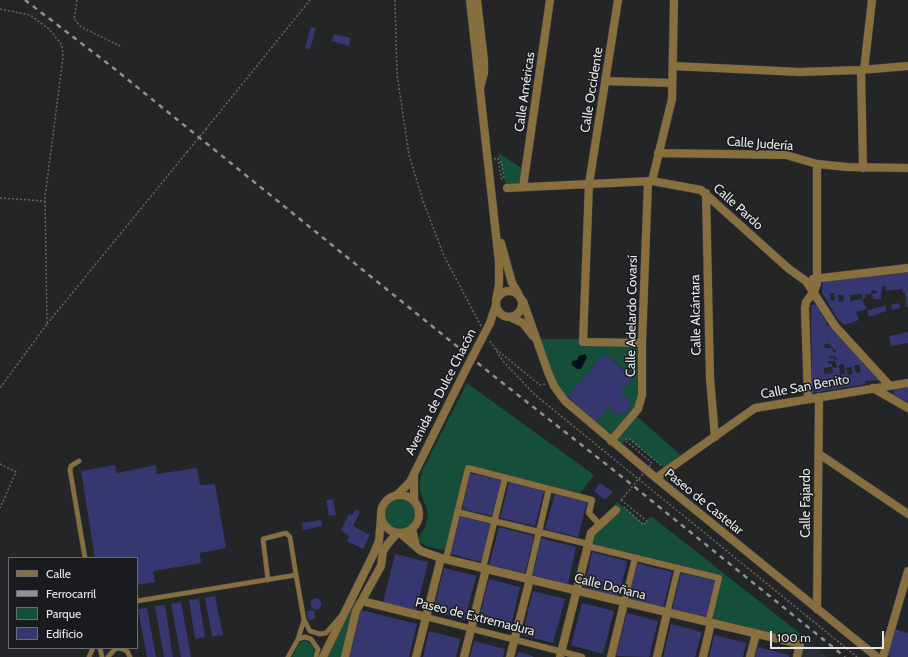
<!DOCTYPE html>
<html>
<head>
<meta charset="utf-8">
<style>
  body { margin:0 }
  #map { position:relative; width:908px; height:657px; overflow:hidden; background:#232527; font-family:Cabin,sans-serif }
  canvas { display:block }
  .legend { position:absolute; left:8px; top:557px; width:130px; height:92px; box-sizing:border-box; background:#1a1b1e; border:1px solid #6c6d70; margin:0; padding:5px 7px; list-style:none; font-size:12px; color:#e7e8ea }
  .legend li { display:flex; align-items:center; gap:8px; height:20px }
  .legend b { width:20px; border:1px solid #6c6d70 }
  .scale { position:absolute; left:770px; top:631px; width:114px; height:18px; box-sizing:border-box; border:2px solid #e7e8ea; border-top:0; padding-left:5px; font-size:12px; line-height:14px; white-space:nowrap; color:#e7e8ea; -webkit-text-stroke:3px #1a1b1e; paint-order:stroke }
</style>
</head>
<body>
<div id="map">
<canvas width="908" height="657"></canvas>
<ul class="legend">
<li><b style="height:5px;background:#876f40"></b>Calle</li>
<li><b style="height:5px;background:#8f9193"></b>Ferrocarril</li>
<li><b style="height:11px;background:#154f39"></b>Parque</li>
<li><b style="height:11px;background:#363670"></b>Edificio</li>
</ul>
<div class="scale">100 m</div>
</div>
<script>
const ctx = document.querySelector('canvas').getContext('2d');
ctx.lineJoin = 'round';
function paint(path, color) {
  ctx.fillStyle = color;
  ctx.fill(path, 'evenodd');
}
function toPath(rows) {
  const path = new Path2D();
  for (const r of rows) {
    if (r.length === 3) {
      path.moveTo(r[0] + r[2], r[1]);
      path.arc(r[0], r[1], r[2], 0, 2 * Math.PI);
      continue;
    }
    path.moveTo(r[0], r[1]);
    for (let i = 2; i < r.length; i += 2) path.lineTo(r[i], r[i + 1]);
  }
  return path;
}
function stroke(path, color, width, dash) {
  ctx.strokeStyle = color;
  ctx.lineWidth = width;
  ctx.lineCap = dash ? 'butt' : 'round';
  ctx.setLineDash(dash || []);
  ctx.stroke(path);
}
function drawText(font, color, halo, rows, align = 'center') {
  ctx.font = font + ' Cabin,sans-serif';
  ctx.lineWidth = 3;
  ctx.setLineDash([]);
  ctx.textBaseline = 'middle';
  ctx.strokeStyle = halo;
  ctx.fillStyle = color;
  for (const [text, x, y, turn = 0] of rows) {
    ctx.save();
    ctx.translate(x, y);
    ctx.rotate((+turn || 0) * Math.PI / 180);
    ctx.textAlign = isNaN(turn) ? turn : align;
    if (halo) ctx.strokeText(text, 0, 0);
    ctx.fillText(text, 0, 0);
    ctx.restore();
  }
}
paint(toPath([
  [802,635,828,657,797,657]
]), '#292f36');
paint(toPath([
  [498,153,526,171,523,187,507,188],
  [537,339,583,339,642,343,642,395,634,414,684,458,667,470,628,438,619,447,593,425,610,405,614,413,624,414,630,403,628,399,619,395,633,377,604,353,568,397,554,386],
  [467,383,594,475,578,496,468,469,446,551,426,546,420,542,419,537,425,527,428,516,427,510,420,490,420,481,422,471],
  [400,514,17],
  [617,502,644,524,651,516,802,635,800,644,708,623,719,578,587,546,591,533,616,509,613,506],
  [351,598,361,603,345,657,323,657],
  [306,640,314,647,313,657,292,657,299,643]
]), '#154f39');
paint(toPath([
  [585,354,587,357,581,369,577,369,572,365,572,361,577,360,579,356]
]), '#01101f');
paint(toPath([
  [311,27,316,28,310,49,305,48],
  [334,34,351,38,349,46,332,41],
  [908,269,908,307,906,307,905,293,903,293,902,289,886,291,886,286,882,287,881,299,873,299,872,294,877,293,876,290,871,291,872,293,865,295,866,298,862,299,862,294,850,295,850,301,862,299,867,309,856,312,859,320,844,325,837,318,822,293,823,281],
  [830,293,834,293,835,300,831,301],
  [838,295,843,295,844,301,839,302],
  [899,303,900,308,892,310,891,305],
  [819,304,824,316,822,318,825,318,827,322,826,325,831,326,880,380,865,381,866,384,812,393,811,305],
  [828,343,836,351,834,353,832,348,825,348,824,345],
  [829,356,834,356,837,359,835,361,834,358,829,358],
  [828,361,835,361,837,368,832,367,832,363,828,364],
  [844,364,845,374,840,375,839,365],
  [856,365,859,365,861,372,856,373,854,366],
  [832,367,833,373,824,374,824,368],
  [851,367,853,374,848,375,846,368],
  [886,305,886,311,869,317,867,311],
  [908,332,908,343,891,346,889,336],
  [604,353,633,378,619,395,628,398,630,403,629,410,624,414,614,413,610,405,596,423,568,397],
  [908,387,908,402,893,395,894,388],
  [115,465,116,473,156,465,157,474,197,468,200,485,215,484,226,548,200,553,201,563,153,571,155,582,137,585,137,558,95,558,81,471],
  [470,473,501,480,493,516,462,509],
  [509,482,544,491,535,526,500,518],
  [600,483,613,492,605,500,594,491],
  [555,493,587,501,578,537,545,529],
  [333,499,336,515,329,516,326,500],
  [356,509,360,512,353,526,370,535,363,549,347,541,349,536,341,530,349,514,352,515],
  [459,516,491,524,482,562,450,554],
  [321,520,322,526,303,530,302,523],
  [499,527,534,536,525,573,489,565],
  [541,538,576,547,568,584,533,575],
  [592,552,627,561,619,597,584,588],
  [395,554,428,562,416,611,383,603],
  [637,563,672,572,663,608,628,599],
  [444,568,476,576,465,620,433,611],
  [681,573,715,581,706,618,672,610],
  [489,579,520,587,510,630,478,622],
  [533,591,565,599,553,643,522,635],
  [215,596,223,635,212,637,205,598],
  [316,604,5.5],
  [199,599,205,637,195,639,189,600],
  [181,602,191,657,181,657,171,604],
  [582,603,614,611,603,654,571,645],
  [165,605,173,657,164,657,155,606],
  [147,608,156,657,147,657,138,609],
  [314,610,315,619,308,620,307,611],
  [361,610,417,624,409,657,349,657],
  [627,613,658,621,649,657,616,656],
  [671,624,702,632,695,657,663,657],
  [894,629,908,633,908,657,891,657,886,654],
  [429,631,460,639,456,657,423,657],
  [714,635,746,643,743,657,709,657],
  [474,641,505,649,503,657,470,657],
  [758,647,789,655,789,657,755,657],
  [518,652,533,656,533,657,516,657]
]), '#363670');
const service = toPath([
  [79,461,71,466,70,470,85,558],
  [268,580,263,539,286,533,290,537,296,575],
  [137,601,296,575,304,620,298,639,288,657],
  [304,620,310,631,320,634,326,633,340,617],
  [298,639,305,637,311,639,318,649,316,657],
  [100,648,102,657],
  [89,657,93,648],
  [108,657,115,649,119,648,127,651,130,657]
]);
const pedestrian = toPath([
  [457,512,588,544],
  [587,546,719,578,708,623],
  [446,559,468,468,592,500,589,513,600,525],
  [483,568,505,478],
  [528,579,549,489],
  [624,603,635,558],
  [667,613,678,568],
  [426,617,582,657]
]);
const minor = toPath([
  [477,0,484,61,484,73,480,88],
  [618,0,589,184,583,342,642,343],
  [673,66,800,72,861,70,908,66],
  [861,70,863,168],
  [864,70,872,0],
  [605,81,672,83],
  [658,153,786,155,817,164,847,167,908,168],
  [652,181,672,99,674,0],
  [523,187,550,0],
  [507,188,652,181,701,190,789,269,806,281,835,326,889,385],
  [706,193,710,378,715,437],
  [813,279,908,268],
  [873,388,908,408],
  [808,399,805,308,806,302,813,293,817,284,817,164],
  [611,441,638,409,642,395,642,343,648,181],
  [819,454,908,514],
  [656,478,755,408,908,383],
  [412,529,416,546],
  [400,533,421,551,441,558,800,644,797,657],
  [374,553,379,541,381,517],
  [362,601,426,617],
  [817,609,819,397],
  [345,657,356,611,381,566,383,551,387,545,397,533],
  [416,657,441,558],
  [464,657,486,569],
  [510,657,530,579],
  [560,657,591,533,616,510],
  [611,657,624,603],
  [657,657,667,613],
  [703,657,711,623],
  [750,657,756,634],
  [883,657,908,571]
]);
const tertiary = toPath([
  [470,0,499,262,499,284,496,301],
  [501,243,512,283,518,293],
  [509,304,13],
  [523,301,548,372,554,386,565,401,656,478,877,657],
  [510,317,523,323,533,336],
  [490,323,496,305],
  [400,514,19],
  [397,495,410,482,465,371],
  [414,500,414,476],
  [323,657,374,553]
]);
stroke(service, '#3e4042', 5.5);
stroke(pedestrian, '#3e4042', 7);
stroke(minor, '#3e4042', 9);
stroke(tertiary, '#3e4042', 9);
stroke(toPath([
  [77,0,74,19,81,27,120,46],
  [395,0,397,74,409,155,423,201,444,256,481,326],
  [0,9,30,15,49,29,62,45,63,57,45,197,47,324,0,388],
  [206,129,310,0],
  [494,159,498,158,502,182],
  [500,162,502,162,504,180],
  [0,198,45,201],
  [47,324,187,152],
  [490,341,503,361,534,394,857,657],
  [496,349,536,382,541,385,545,384],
  [652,463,625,440,628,438,661,465],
  [0,464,16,472,0,508],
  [621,500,647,521,644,525,624,507]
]), '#656769', 1.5, [2, 2]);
stroke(service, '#876f40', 4.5);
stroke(pedestrian, '#876f40', 6);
stroke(minor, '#876f40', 8);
stroke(tertiary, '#876f40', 8);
stroke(toPath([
  [25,0,111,66,490,373,616,472,845,657]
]), '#8f9193', 2.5, [5, 5]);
const tertiaryBridge = toPath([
  [465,371,490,323]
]);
stroke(tertiaryBridge, '#3e4042', 9, []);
stroke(toPath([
  [187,152,206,129],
  [621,500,652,463]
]), '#656769', 1.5, [2, 2]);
stroke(tertiaryBridge, '#876f40', 8);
drawText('13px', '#e7e8ea', '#1a1b1e', [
  ["Calle Occidente",592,90,-81],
  ["Calle Américas",525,92,-82],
  ["Calle Judería",760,144,4],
  ["Calle Pardo",738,207,42],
  ["Calle Alcántara",696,315,-91],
  ["Calle Adelardo Covarsí",632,316,-89],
  ["Calle San Benito",805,387,-10],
  ["Avenida de Dulce Chacón",441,392,-63],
  ["Paseo de Castelar",704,502,39],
  ["Calle Fajardo",806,503,-90],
  ["Calle Doñana",610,587,14],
  ["Paseo de Extremadura",475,617,14]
]);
</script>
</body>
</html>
